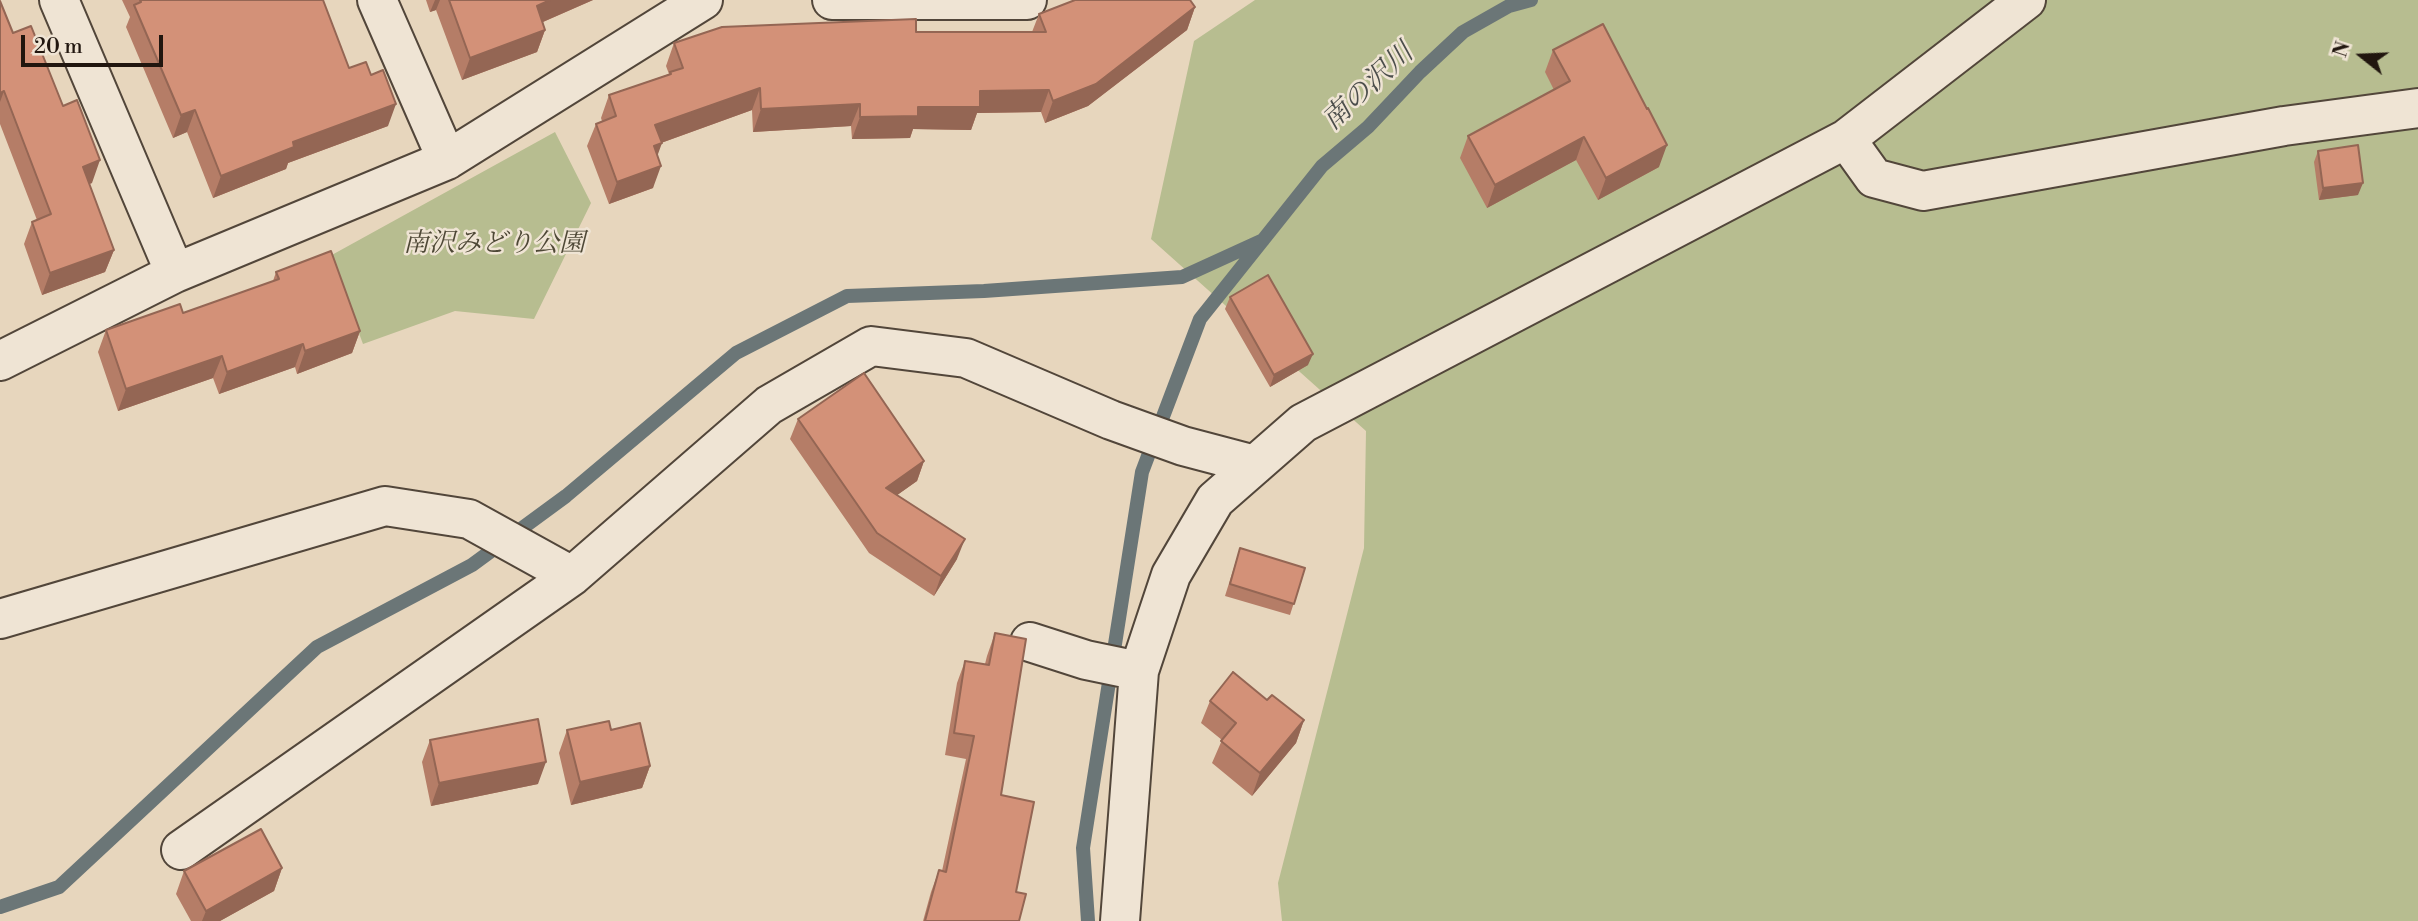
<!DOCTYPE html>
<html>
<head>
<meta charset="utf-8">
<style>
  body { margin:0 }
  #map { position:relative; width:2418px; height:921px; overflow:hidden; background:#e7d6bd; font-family:"Libre Bodoni",serif }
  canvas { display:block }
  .north { position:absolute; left:2327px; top:21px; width:70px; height:70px; -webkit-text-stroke:5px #efe4d4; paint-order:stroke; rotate:288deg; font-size:19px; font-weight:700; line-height:28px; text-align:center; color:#21160f }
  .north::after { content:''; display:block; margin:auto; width:24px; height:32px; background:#21160f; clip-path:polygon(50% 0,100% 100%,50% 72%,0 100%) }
  .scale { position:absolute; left:21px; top:35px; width:142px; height:32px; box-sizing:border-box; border:4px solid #21160f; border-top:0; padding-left:9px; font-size:21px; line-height:24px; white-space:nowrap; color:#21160f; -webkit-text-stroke:5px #efe4d4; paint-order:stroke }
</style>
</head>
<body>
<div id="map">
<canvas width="2418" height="921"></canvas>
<div class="north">N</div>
<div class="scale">20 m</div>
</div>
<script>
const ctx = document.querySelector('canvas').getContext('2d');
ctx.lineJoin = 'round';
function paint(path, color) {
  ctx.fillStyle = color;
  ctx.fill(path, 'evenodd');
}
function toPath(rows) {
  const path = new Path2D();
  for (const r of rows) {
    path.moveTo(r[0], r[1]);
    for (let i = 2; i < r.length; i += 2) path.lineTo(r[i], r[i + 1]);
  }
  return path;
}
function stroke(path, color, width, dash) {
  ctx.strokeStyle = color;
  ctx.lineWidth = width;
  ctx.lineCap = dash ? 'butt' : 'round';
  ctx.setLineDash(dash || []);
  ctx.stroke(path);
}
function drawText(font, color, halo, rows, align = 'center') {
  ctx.font = font + ' "Libre Bodoni","Noto Serif JP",serif';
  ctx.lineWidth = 5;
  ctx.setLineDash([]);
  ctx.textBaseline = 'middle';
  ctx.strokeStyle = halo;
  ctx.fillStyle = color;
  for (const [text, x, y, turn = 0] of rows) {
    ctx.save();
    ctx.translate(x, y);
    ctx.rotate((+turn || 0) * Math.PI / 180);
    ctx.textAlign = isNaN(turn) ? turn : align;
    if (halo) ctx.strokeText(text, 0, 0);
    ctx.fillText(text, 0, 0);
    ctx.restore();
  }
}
paint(toPath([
  [1255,0,2418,0,2418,921,1282,921,1278,883,1364,548,1366,431,1151,239,1194,41],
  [555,132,591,203,534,319,455,311,363,344,330,256]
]), '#b7bd90');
stroke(toPath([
  [0,907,59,887,317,647,472,565,566,496,736,353,847,296,984,291,1182,277,1263,240],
  [1088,921,1083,848,1142,472,1200,319,1322,166,1368,127,1420,72,1463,32,1509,6,1531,0]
]), '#6b7677', 14);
const minor = toPath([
  [59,0,175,273],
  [377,0,447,160],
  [832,0,1027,0],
  [1846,139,1874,178,1923,191,2284,126,2418,108],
  [0,361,175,273,447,160,703,0],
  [0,619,385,506,469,519,572,576],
  [1030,642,1086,660,1139,671],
  [181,850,572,576,769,405,871,346,966,358,1111,420,1183,446,1255,465],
  [1120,921,1139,671,1171,575,1215,500,1303,423,1846,139,2026,0]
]);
stroke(minor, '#52463a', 42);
stroke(minor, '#efe4d4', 38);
paint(toPath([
  [122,0,323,0,349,68,388,126,288,163,286,169,213,198,187,132,173,138,126,27,130,17],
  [426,0,593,0,543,22,545,30,537,52,462,80,436,10,430,12],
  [0,1,13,33,92,183,89,184,114,250,105,272,42,295,24,244,32,222,37,220,0,124],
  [1195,7,1187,30,1088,106,1045,123,1041,112,977,113,971,130,913,129,910,138,852,139,851,126,753,132,752,110,661,143,657,155,653,188,609,204,587,146,596,124,602,121,601,118,609,95,669,74,666,66,674,43,916,32,1032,32,1039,14],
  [1553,50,1659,167,1598,200,1576,160,1487,208,1460,158,1468,136,1554,90,1545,72],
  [2318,151,2358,195,2319,200,2314,162],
  [276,272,360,331,352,353,297,374,295,367,219,394,213,378,118,411,98,352,106,330,183,313,273,281],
  [1230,297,1308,365,1270,387,1225,309],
  [798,419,924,461,917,481,897,495,957,559,934,596,869,553,790,439],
  [1240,548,1305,568,1290,615,1225,596],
  [995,633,1001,795,1016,892,1019,921,923,921,931,892,939,870,942,871,966,759,945,755,957,683,965,661,985,664,987,656],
  [1267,700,1304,720,1296,743,1252,796,1212,763,1222,740,1201,723,1210,701],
  [567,730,611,730,650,766,642,788,571,805,559,753],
  [430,740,538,784,431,806,422,762],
  [282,868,274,891,220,921,191,921,176,894,184,871]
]), '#b57d67');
paint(toPath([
  [435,0,440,0,436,10,430,12],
  [550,0,593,0,529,28,537,6],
  [1195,7,1187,30,1088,106,1045,123,1053,101],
  [545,30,537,52,462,80,470,58],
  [760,88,752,110,647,148,655,125],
  [1049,90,1041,112,977,113,971,130,913,129,910,138,852,139,860,117,918,107,980,91],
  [4,91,0,102,0,93],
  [396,104,388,126,288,163,286,169,213,198,221,176,293,142],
  [860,104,851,126,753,132,761,109],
  [195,110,187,132,173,138,181,115],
  [1584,137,1576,160,1487,208,1495,185],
  [662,143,654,165,654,146],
  [1667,145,1659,167,1598,200,1606,178],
  [100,160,92,183,75,189,83,167],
  [661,166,653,188,609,204,617,182],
  [2363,183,2358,195,2319,200,2323,188],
  [114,250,105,272,42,295,50,273],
  [360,331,352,353,297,374,305,351],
  [303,344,295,367,219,394,227,372],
  [1313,354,1308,365,1270,387,1274,375],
  [222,356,213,378,118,411,126,389],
  [924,461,917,481,879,508,886,488],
  [965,539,957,559,934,596,941,576],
  [1304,720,1296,743,1252,796,1260,773],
  [546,762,538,784,431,806,439,783],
  [650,766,642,788,571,805,580,782],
  [282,868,274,891,220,921,202,921,206,911]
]), '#946654');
const building = toPath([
  [140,0,323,0,349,68,366,62,371,75,383,70,396,104,293,142,294,147,221,176,195,110,181,115,134,5,141,2,140,0],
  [449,0,550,0,537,6,545,30,470,58,449,0],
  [1075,0,1190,0,1195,7,1096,84,1053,101,1049,90,980,91,980,107,918,107,918,116,860,117,860,104,761,109,760,88,655,125,662,143,654,146,661,166,617,182,596,124,616,116,609,95,671,74,670,72,683,68,674,43,722,27,916,19,916,32,1046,32,1039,14,1075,0],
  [0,1,13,33,31,26,63,106,77,100,100,160,83,167,114,250,50,273,32,222,51,214,4,91,0,93,0,1],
  [1603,24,1647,109,1648,108,1667,145,1606,178,1584,137,1495,185,1468,136,1570,81,1553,50,1603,24],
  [2358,145,2363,183,2323,188,2318,151,2358,145],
  [331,251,360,331,305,351,303,344,227,372,222,356,126,389,106,330,180,304,183,313,279,279,276,272,331,251],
  [1268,275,1313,354,1274,375,1230,297,1268,275],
  [864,373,924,461,886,488,965,539,941,576,877,533,798,419,864,373],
  [1240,548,1305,568,1294,604,1230,584,1240,548],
  [995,633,1026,639,1001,795,1034,802,1016,892,1026,894,1019,921,925,921,939,870,946,872,974,736,954,733,965,661,989,665,995,633],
  [1233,672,1267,700,1272,695,1304,720,1260,773,1221,741,1236,723,1210,701,1233,672],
  [538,719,546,762,439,783,430,740,538,719],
  [609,721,611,730,640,723,650,766,580,782,567,730,609,721],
  [261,829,282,868,206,911,184,871,261,829]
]);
paint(building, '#d39178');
stroke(building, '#946654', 2);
drawText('italic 26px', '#4e4836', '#efe4d4', [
  ["南沢みどり公園",494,245]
]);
drawText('italic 28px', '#4c4e4c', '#efe4d4', [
  ["南の沢川",1369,88,-43]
]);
</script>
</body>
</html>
